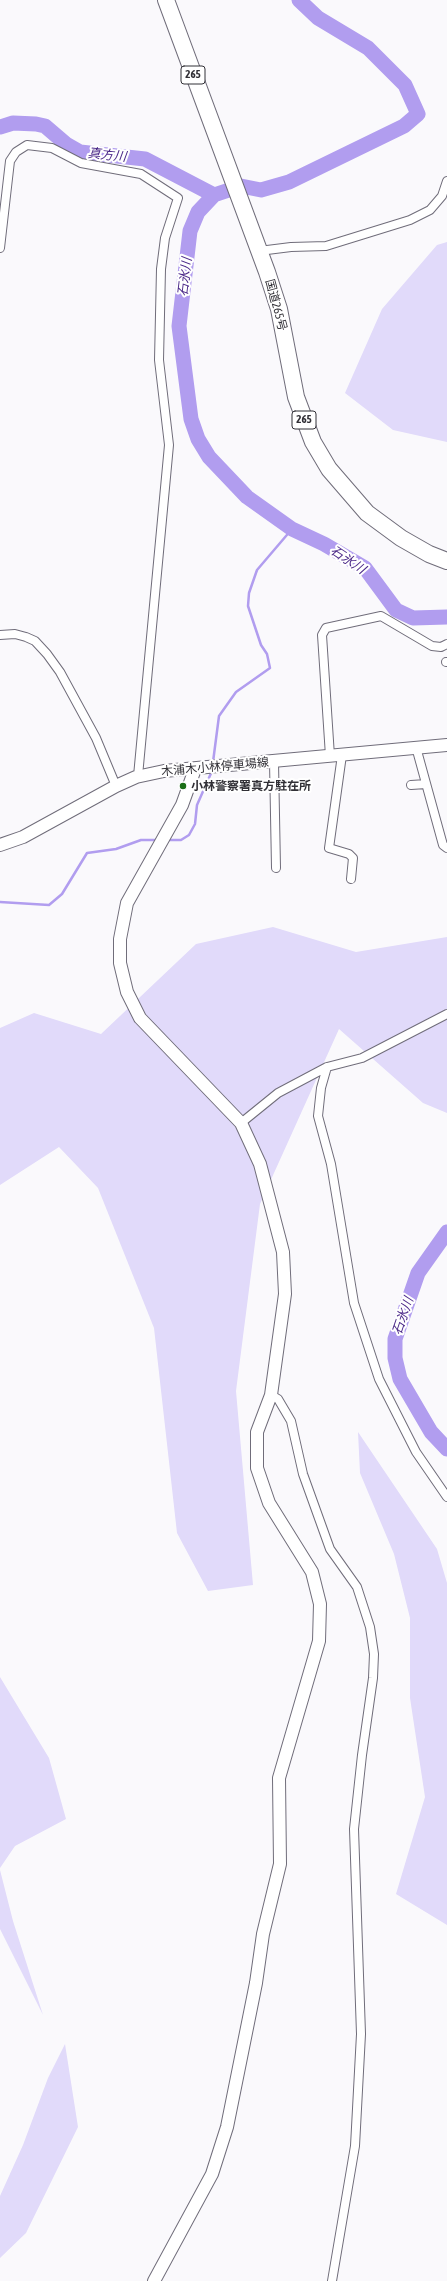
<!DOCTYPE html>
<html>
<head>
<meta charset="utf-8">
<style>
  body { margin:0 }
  canvas { display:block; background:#faf9fc }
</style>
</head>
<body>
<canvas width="447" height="2281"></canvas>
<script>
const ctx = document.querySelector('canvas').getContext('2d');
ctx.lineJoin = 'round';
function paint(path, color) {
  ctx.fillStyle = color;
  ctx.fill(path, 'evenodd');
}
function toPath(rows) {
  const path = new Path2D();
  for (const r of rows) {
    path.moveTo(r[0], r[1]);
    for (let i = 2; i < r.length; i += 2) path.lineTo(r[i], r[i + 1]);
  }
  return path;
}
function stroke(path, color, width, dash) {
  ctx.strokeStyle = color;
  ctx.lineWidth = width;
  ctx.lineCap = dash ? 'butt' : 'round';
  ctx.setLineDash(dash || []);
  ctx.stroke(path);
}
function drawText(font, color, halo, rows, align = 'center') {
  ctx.font = font + ' "Asap Condensed","Noto Sans JP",sans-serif';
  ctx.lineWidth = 4;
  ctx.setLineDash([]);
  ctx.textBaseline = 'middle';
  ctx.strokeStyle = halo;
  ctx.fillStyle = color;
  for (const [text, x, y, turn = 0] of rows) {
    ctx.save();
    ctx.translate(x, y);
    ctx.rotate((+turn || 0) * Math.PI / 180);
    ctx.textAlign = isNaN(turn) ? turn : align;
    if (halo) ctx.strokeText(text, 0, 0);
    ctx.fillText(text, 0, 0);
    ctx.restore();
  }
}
paint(toPath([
  [447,242,447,442,393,430,345,393,382,309,437,245],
  [273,927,356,952,447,937,447,1113,423,1103,339,1029,260,1204,236,1391,253,1585,208,1591,177,1533,154,1328,98,1188,59,1147,0,1185,0,1028,34,1013,101,1034,196,944],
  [358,1432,437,1549,447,1583,447,1925,396,1894,425,1797,410,1698,410,1618,394,1554,360,1473],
  [0,1677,49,1758,66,1819,15,1846,0,1868],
  [0,1870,13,1921,43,2015,0,1929],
  [65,2044,78,2127,26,2233,0,2258,0,2196,23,2145,48,2078]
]), '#e1dafa');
stroke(toPath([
  [213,762,219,716,236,692,270,668,267,654,261,645,248,606,249,593,257,570,292,529],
  [166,840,181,840,189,835,195,824,197,805,212,771],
  [0,902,49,905,62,894,87,853,116,849,141,840,159,840]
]), '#b19def', 2.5);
stroke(toPath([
  [299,0,318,18,368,48,405,85,418,114,404,126,289,182,261,190,241,186,214,195,198,212,190,231,179,326,191,419,198,439,209,457,247,497,292,529,324,544,365,568,396,610,413,618,447,617],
  [0,127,13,123,36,124,45,126,66,144,80,152,145,159,214,195],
  [447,1232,418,1273,395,1339,395,1358,400,1379,431,1432,447,1449]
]), '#b19def', 15);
const street = toPath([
  [0,248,10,161,16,152,27,145,52,148,81,163,141,174,178,198,165,238,161,269,159,360,169,445,138,776],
  [259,251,291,247,326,246,410,220,430,210,442,196,447,181],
  [0,635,15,634,26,637,35,641,47,654,60,672,96,738,116,786],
  [446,662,447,662],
  [416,747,443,845,447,848],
  [342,755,329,848,349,854,353,858,351,879],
  [330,756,322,635,326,628,381,616,432,646,441,647,447,644],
  [274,762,276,868],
  [411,785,426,784],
  [327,1067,321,1088,318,1116,331,1164,354,1303,379,1379,416,1452,447,1497],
  [241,1123,278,1093,327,1067,362,1058,447,1014],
  [271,1395,278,1399,291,1421,303,1474,330,1549,357,1587,370,1627,374,1654,373,1678,362,1755,354,1829,361,2034,355,2146,332,2281]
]);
const secondary = toPath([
  [0,845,23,837,116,786,136,777,164,771,447,745],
  [154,2281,212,2174,227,2127,256,1983,263,1934,280,1864,279,1778,319,1641,320,1604,312,1572,269,1503,257,1468,257,1432,271,1395,285,1294,283,1252,260,1164,241,1123,140,1018,127,992,120,963,120,939,127,903,182,805,195,769]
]);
const highway = toPath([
  [166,0,267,272,279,309,296,397,313,442,329,469,367,513,401,538,429,554,447,561]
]);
stroke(street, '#706d7a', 10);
stroke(secondary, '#706d7a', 14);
stroke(highway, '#706d7a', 18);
stroke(street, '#fff', 8);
stroke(secondary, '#fff', 12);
stroke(highway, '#fff', 16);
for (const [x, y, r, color] of [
  [183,786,4,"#1a6e16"]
]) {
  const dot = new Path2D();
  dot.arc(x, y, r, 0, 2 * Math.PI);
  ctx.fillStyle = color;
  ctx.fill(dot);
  stroke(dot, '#fff', 1.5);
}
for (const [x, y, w] of [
  [193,75,24],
  [304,420,24]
]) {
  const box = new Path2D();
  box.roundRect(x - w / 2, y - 9, w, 18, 3);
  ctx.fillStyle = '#fff';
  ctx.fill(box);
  stroke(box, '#313036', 1);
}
drawText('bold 11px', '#313036', null, [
  ["265",193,75],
  ["265",304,420]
]);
drawText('12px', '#313036', '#fff', [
  ["国道265号",276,305,75],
  ["木浦木小林停車場線",215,767,-5]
]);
drawText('bold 12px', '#313036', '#fff', [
  ["小林警察署真方駐在所",191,786]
], 'left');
drawText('italic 13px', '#4c2a89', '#fff', [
  ["真方川",107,155,6],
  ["石氷川",185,277,-83],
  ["石氷川",348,560,34],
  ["石氷川",403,1316,-71]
]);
</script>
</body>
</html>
